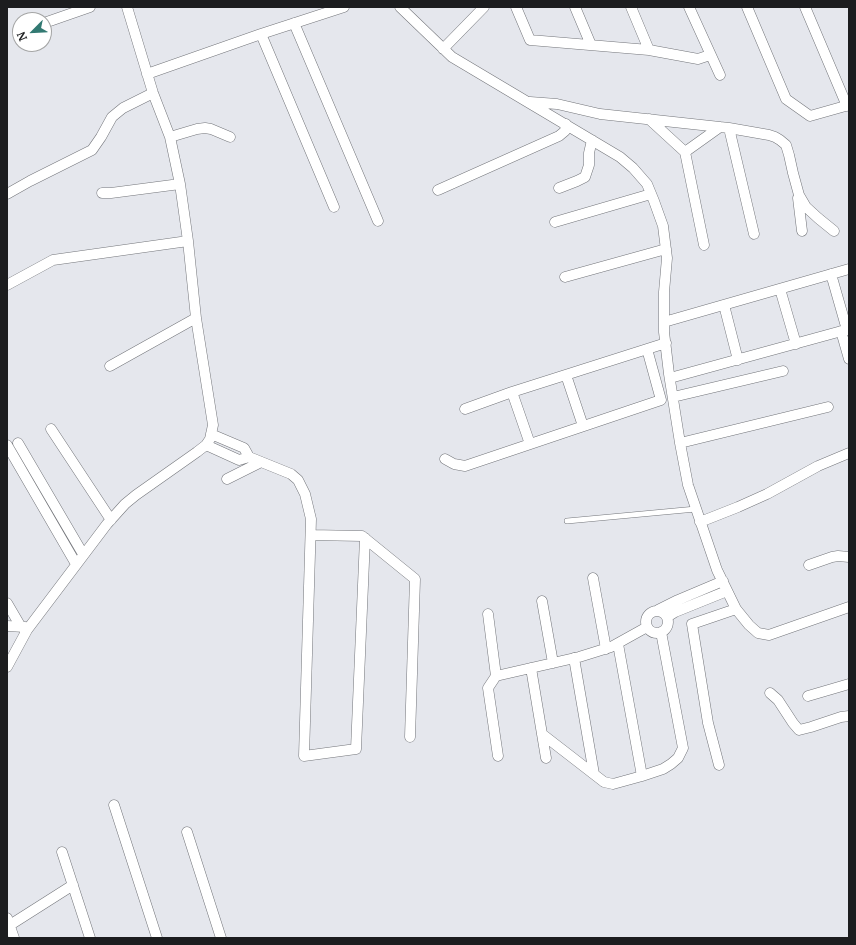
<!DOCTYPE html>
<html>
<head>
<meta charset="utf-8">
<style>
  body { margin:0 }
  #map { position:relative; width:856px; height:945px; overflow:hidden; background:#e5e7ed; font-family:Merriweather,serif }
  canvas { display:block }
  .frame { position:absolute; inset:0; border:8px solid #1c1d1f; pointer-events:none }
  .north { position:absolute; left:12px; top:12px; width:40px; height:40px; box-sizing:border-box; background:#fff; border:1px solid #a4a5a5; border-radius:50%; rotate:246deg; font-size:11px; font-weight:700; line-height:16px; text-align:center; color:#1c1d1f }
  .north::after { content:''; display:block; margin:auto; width:14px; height:18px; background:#327972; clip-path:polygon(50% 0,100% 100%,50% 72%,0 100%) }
</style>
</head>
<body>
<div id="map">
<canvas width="856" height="945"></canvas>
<div class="frame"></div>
<div class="north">N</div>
</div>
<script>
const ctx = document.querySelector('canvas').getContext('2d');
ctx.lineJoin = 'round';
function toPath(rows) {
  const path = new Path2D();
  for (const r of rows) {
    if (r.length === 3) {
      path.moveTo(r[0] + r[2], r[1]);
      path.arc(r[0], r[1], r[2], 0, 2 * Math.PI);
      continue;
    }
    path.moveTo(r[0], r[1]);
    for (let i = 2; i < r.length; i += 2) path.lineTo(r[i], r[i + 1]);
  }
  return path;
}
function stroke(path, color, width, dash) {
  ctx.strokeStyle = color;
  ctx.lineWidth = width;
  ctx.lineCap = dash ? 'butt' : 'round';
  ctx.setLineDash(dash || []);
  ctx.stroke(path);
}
const lane = toPath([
  [567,521,696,509]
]);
const street = toPath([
  [400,7,452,57,620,157,633,168,647,184,654,201,663,226,667,258,664,292,664,332,669,374,680,443,828,407],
  [516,7,530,40,649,50,698,59,710,55],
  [575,7,591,45],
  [631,7,649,50],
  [689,7,720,75],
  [747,7,786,99,810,116,849,105],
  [805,7,847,106],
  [44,23,90,7],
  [294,23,378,221],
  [261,34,334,207],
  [443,49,484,7],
  [147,74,261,34,344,7],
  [530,102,557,104,600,114,729,128,769,135,775,137,780,140,786,145,789,155,793,173,799,195,806,207,818,218,834,231],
  [649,119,685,152,704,245],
  [729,128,754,234],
  [170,137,197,129,205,128,211,129,230,137],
  [685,152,720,127],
  [559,188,577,181,585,177,589,165,589,153,592,140],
  [438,190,559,136,565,131,566,124],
  [102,193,111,193,180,184],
  [7,194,30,181,92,150,101,137,112,117,123,108,153,93],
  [798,198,802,231],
  [555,222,651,194],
  [831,274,847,330],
  [565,277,666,249],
  [7,285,53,260,188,241],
  [780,289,796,344],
  [724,305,738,360],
  [664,322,849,269],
  [841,331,849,359],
  [110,366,196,318],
  [566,375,583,426],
  [670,378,849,329],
  [512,392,530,444],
  [673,397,783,371],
  [465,409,512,392,666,343],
  [51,429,111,520],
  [18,443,83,554],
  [680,443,688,485,717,570,736,609,749,625,758,633,769,635,849,607],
  [7,445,76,564],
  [206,445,239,460,249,457,244,448,211,434],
  [249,457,291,474,298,480,305,494,311,519,304,756,356,749,365,538],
  [445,459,454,464,465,466,661,400,647,349],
  [227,479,261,462],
  [700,522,738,507,767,494,818,466,849,453],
  [311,535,362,536,415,579,410,737],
  [809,565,832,557,838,556,849,557],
  [593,578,606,649],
  [542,601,553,663],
  [7,603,21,627],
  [658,610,678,600,723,581],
  [657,622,11],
  [488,614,496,676],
  [667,617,675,612,727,591],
  [7,626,25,627],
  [618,644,642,776],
  [574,658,594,774],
  [7,667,27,630,107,524,125,504,136,495,197,452,206,445,210,439,213,425,196,318,188,241,180,184,170,137,153,93,127,7],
  [531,668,546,758],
  [770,693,778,700,793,723,799,730,811,727,841,717,849,716],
  [808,696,849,684],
  [542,734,604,782,613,784,642,776,663,769,671,764,678,758,683,748,661,632],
  [498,756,488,688,496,676,579,657,611,647,647,627],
  [719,765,708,723,692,624,736,609],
  [114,805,157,938],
  [187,832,221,938],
  [62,852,90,938],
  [7,918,14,938],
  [10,925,73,885]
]);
stroke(lane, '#73757a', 6);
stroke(street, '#73757a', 11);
stroke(lane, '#fff', 5);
stroke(street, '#fff', 10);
</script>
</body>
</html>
